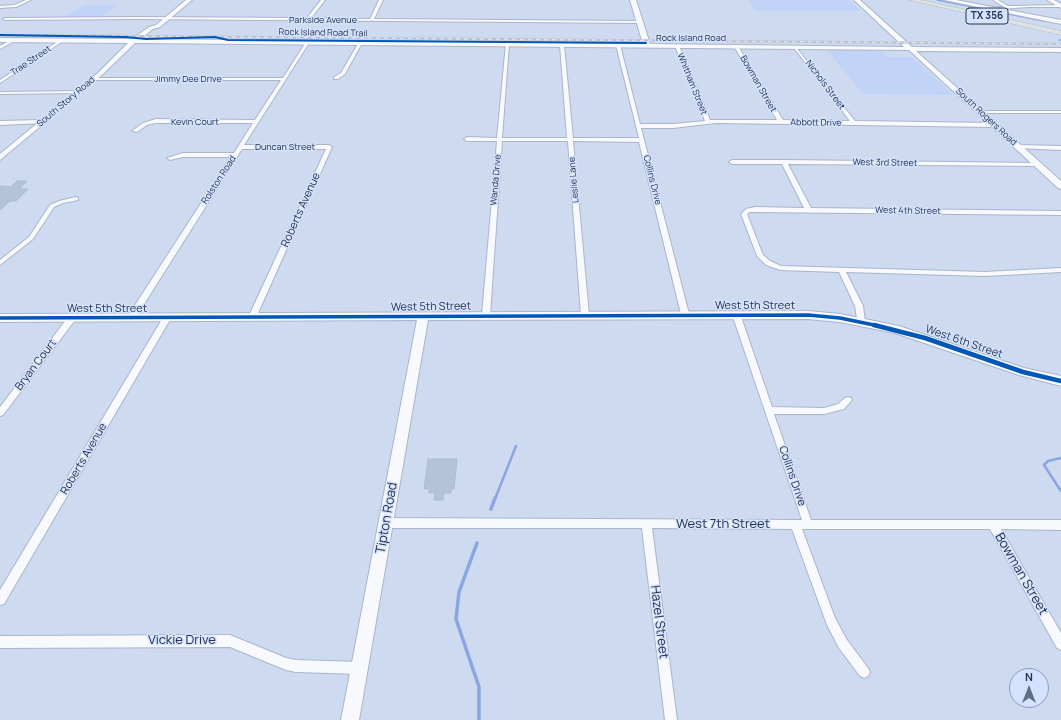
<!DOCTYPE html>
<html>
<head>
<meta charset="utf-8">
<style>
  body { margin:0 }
  #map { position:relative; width:1061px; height:720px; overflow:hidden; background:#cedaf0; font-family:Manrope,sans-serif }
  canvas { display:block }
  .north { position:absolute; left:1009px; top:668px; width:40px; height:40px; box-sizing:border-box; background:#d4e2fe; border:1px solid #8e9cb8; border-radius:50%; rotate:0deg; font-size:11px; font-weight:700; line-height:16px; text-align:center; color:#26334e }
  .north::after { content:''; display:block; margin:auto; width:14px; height:18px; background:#616d87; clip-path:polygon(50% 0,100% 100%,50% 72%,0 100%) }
</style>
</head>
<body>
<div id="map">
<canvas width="1061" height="720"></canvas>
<div class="north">N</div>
</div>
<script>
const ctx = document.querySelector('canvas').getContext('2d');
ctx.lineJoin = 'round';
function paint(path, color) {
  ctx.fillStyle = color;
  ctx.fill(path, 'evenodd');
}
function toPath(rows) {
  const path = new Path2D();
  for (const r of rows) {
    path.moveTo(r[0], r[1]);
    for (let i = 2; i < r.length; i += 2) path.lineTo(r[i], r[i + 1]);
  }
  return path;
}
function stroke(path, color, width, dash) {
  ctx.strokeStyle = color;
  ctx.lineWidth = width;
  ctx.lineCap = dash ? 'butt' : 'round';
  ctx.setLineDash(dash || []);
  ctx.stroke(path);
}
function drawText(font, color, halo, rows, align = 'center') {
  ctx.font = font + ' Manrope,sans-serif';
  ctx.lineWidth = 3;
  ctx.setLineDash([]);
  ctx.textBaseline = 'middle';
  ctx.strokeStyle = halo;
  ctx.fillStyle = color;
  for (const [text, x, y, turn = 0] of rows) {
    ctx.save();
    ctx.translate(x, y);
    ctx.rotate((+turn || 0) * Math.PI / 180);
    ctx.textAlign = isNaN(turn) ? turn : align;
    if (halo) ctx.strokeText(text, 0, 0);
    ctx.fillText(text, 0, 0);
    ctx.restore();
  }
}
paint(toPath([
  [748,0,849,0,861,11,756,11],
  [84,5,118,5,101,17,65,17],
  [826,49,881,50,887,57,912,57,953,95,863,94]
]), '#c1d3f6');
stroke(toPath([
  [937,0,1044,21],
  [1059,40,1061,40]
]), '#89a6e1', 1.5);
stroke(toPath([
  [1061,458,1048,461,1044,465,1061,491],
  [495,499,516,446]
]), '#89a6e1', 2.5);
stroke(toPath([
  [491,509,495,498],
  [477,543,459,592,456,619,479,687,479,720]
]), '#89a6e1', 3.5);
const building = toPath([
  [17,181,27,181,19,189,28,189,16,201,10,201,0,210,0,186,11,187,17,181],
  [428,459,457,459,454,489,451,489,451,493,444,493,443,500,434,500,435,493,429,493,429,489,424,489,428,459]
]);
paint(building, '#b3c4d8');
stroke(building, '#abbdd1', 1);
const street = toPath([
  [26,0,31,0,16,7,0,8,0,6,14,5,26,0],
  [321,0,325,0,311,18,370,19,379,0,383,0,374,19,641,21,643,22,641,23,136,19,5,20,3,19,5,18,136,17,307,18,321,0],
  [993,0,998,0,1008,6,1061,5,1061,7,1028,7,988,10,989,8,1004,7,993,0],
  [13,39,16,40,0,49,0,46,13,39],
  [60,40,63,41,0,83,0,80,60,40],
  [306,42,309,43,244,145,329,145,332,147,255,320,249,320,248,318,326,149,242,149,134,320,128,320,127,318,128,316,231,157,183,157,170,160,167,158,183,153,234,153,253,123,156,123,147,125,137,132,132,131,143,123,156,119,255,120,281,80,93,80,91,79,93,78,283,78,306,42],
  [359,42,362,43,345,74,338,79,334,79,334,77,341,73,359,42],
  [506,43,509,44,502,138,567,138,560,45,562,44,564,45,573,138,639,138,616,45,618,44,620,45,640,124,673,124,705,121,675,46,677,45,679,46,710,120,777,120,734,46,736,45,738,46,783,120,850,121,794,48,794,46,795,46,855,121,994,123,997,125,994,127,716,123,673,128,641,128,689,314,685,317,681,314,639,142,573,141,589,315,585,318,581,315,568,141,502,141,490,315,486,318,482,315,497,141,467,141,464,139,467,137,497,138,506,43],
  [78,91,80,92,80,93,0,94,0,92,78,91],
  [978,111,1061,111,1061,113,980,113,978,112,978,111],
  [42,120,44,121,44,123,0,125,0,121,42,120],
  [1019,145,1061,146,1061,150,1017,148,1017,146,1019,145],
  [784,160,1038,163,1040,164,1040,166,788,164,811,208,1061,211,1061,215,750,212,747,214,763,255,770,261,781,266,985,272,1061,268,1061,272,985,276,846,272,863,306,865,322,861,325,858,324,855,306,839,272,780,270,766,265,757,256,741,214,746,209,755,207,804,208,782,164,732,164,729,162,732,160,784,160],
  [76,197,78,198,78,200,63,203,54,207,33,239,0,265,0,260,29,237,50,205,59,201,76,197],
  [736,311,740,314,772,407,824,408,838,404,845,398,848,397,851,398,852,400,844,409,824,414,774,414,811,520,1061,520,1061,530,1001,529,1061,633,1061,650,1057,648,990,529,802,529,835,618,847,640,868,668,870,672,868,676,864,678,860,676,839,648,827,625,792,529,652,528,677,720,665,720,642,528,386,528,382,526,381,523,382,520,386,518,802,520,732,314,736,311],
  [72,315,75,316,76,318,75,320,3,415,0,416,0,407,69,316,72,315],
  [167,315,171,318,4,604,0,605,0,590,164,316,167,315],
  [230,635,286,658,296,660,360,662,364,664,366,668,364,672,360,674,296,672,286,670,230,647,0,648,0,636,230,635]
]);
const secondary = toPath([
  [186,0,192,0,160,27,153,29,140,39,643,44,630,0,636,0,650,44,904,47,854,0,860,0,912,47,1061,48,1061,52,916,51,1061,181,1061,189,1058,188,909,50,135,43,103,74,0,160,0,154,99,72,128,43,0,42,0,38,132,39,149,27,156,25,186,0],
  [944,0,956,0,1061,20,1061,24,944,0],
  [1047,0,1054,0,1061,4,1061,8,1047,0],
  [808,311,840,314,899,326,1024,368,1061,376,1061,386,1019,375,895,333,840,322,808,319,428,320,359,720,341,720,417,320,0,322,0,314,808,311]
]);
const primary = toPath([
  [910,0,921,0,1061,31,1061,35,910,0]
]);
stroke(street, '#a9b5cb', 2);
stroke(secondary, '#a9b5cb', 2);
stroke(primary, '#b2bac8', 1);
paint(street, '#f8f9fd');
paint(secondary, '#f8f9fd');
paint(primary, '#dde2e2');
const rail = toPath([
  [0,35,1061,44]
]);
stroke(rail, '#c0c3ca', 2.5);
stroke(rail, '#d4e2fe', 1.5, [4]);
stroke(toPath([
  [0,35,126,37,146,39,215,37,228,40,646,43]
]), '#0057b8', 2);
stroke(toPath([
  [0,318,808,315,840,318,879,326]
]), '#0057b8', 3.5);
stroke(toPath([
  [874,325,925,338,1023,372,1061,381]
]), '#0057b8', 4.5);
drawText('9px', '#26334e', '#d4e2fe', [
  ["Parkside Avenue",323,20],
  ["Rock Island Road Trail",323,33,1],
  ["Rock Island Road",691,38],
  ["Trae Street",31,61,-34],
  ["Jimmy Dee Drive",188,79],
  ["Whitham Street",692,84,68],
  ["Bowman Street",758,84,60],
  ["Nichols Street",825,85,53],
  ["South Story Road",66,102,-40],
  ["South Rogers Road",986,117,43],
  ["Kevin Court",195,122],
  ["Abbott Drive",816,123,1],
  ["Duncan Street",285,147],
  ["West 3rd Street",885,163,1],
  ["Rolston Road",219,180,-57],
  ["Wanda Drive",496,180,-85],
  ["Leslie Lane",574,180,-95],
  ["Collins Drive",652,180,76],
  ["West 4th Street",908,211,1]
]);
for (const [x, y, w] of [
  [987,16,42]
]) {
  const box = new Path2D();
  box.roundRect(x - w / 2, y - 8, w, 16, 3);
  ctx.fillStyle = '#d4e2fe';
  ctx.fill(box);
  stroke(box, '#26334e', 1);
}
drawText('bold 10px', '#26334e', null, [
  ["TX 356",987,16]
]);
drawText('11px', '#26334e', '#d4e2fe', [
  ["Roberts Avenue",301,210,-66],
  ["West 5th Street",755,306],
  ["West 5th Street",431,307,-1],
  ["West 5th Street",107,309],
  ["West 6th Street",964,342,19],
  ["Bryan Court",36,365,-53],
  ["Roberts Avenue",84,459,-60],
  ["Collins Drive",792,476,71]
]);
drawText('13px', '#26334e', '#d4e2fe', [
  ["Tipton Road",387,518,-80],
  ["West 7th Street",723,524],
  ["Bowman Street",1021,574,60],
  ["Hazel Street",659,622,83],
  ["Vickie Drive",182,640]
]);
</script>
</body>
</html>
